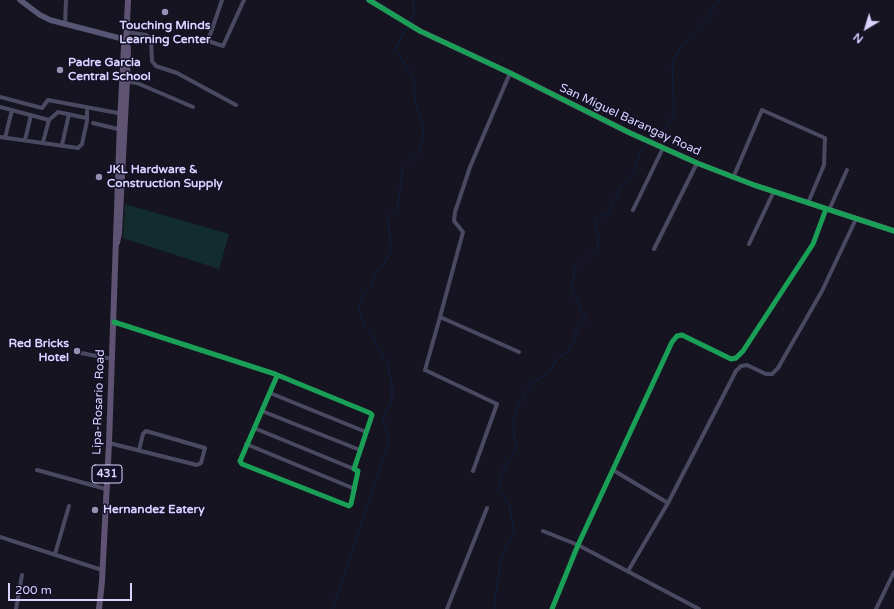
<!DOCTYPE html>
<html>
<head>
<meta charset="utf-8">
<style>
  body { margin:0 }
  #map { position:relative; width:894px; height:609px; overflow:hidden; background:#161421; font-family:"Varela Round",sans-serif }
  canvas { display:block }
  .north { position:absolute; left:846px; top:8px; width:40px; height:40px; -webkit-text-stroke:3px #130f26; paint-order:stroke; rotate:218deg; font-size:11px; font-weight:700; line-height:16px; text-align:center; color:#d9d4ff }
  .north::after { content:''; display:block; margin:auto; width:14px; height:18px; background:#d9d4ff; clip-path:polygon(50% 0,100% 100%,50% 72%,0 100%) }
  .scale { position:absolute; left:8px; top:583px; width:124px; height:18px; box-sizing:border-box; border:2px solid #d9d4ff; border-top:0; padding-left:5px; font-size:12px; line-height:14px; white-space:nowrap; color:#d9d4ff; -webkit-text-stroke:3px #130f26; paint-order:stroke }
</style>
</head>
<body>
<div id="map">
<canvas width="894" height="609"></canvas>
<div class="north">N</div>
<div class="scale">200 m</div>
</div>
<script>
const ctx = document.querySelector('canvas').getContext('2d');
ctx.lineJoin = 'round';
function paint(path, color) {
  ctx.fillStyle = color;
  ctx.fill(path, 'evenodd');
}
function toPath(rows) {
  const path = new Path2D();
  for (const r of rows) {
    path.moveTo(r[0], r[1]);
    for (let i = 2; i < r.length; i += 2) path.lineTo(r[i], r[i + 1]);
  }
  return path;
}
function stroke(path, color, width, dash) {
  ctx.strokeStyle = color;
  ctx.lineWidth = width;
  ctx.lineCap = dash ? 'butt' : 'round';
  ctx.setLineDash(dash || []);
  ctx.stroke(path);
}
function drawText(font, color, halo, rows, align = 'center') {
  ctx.font = font + ' "Varela Round",sans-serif';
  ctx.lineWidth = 3;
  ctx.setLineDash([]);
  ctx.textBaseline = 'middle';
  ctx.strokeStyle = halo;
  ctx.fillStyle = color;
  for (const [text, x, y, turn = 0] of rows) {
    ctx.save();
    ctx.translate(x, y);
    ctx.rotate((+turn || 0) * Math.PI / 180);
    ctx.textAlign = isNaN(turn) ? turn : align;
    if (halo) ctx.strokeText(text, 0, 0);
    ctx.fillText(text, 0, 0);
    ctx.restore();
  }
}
paint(toPath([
  [125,204,229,234,219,269,123,238]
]), '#132c2d');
stroke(toPath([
  [410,22,414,12,413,0],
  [651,139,666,128,674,114,672,65,675,57,681,46,707,18,719,0],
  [332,609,388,445,388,435,383,420,392,399,392,384,387,363,371,334,364,325,358,306,365,293,371,286,375,272,384,265,391,248,388,218,397,208,403,169,419,152,424,132,415,101,414,78,395,49,407,28],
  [494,609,501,558,514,530,509,505,499,489,500,479,505,466,516,451,513,419,524,394,533,382,542,378,552,369,555,361,570,350,577,329,584,323,585,318,572,290,574,272,575,268,597,248,599,237,595,224,596,220,609,212,621,187,635,170,641,151,647,144]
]), '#0d2144', 1);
stroke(toPath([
  [222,0,208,41,223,46,244,0],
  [65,25,66,0],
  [127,32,146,35,151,38,152,61,156,66,177,73,236,105],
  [510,73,470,167,455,212,454,221,463,232,440,317,519,352],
  [125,81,137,83,193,107],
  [0,97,42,108,48,100,123,114],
  [0,107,49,120,58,112,86,118],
  [93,123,122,130],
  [0,137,78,148,82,144,87,121,87,111],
  [5,138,12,110],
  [25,140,31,115],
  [43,142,49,120],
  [62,145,69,114],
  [733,178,762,110,825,138,824,165,808,203],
  [633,210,663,148],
  [829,210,847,170],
  [749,244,774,191],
  [654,249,697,163],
  [440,317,425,370,497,404,473,471],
  [114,322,275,374,370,413,372,415,354,469,358,471,351,504,349,506,242,464,240,461,277,376],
  [81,353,112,359],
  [270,393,366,432],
  [262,411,360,450],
  [254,428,354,469],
  [109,443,197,465,201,463,205,448,146,431,143,434,139,450],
  [246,444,355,489],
  [37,470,106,489],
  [613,470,668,503],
  [543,531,578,545,699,609],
  [0,537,102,570],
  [55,554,69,506],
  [628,571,668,503,736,371,741,366,747,365,766,374,772,374,778,368,822,291,856,219],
  [16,609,22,575],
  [447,609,487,508],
  [552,609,578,545,672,342,677,336,682,335,731,359,736,358,743,351,813,244,826,209],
  [876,609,894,572]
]), '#4a4962', 4);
stroke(toPath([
  [20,0,40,15,50,20,127,40],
  [369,0,420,31,510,73,630,133,697,163,754,185,894,231]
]), '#575674', 5.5);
stroke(toPath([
  [126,43,128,0],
  [99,609,102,581,109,443,120,122,124,47,126,43,128,48,127,81,119,233,117,243]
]), '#5e5373', 6);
stroke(toPath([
  [369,0,420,31,510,73,630,133,697,163,754,185,894,231],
  [114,322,275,374,370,413,372,415,354,469,358,471,351,504,349,506,242,464,240,461,277,376],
  [552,609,578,545,672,342,677,336,682,335,731,359,736,358,743,351,813,244,826,209]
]), '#1a9f57', 5);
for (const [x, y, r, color] of [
  [165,12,4,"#9591b1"],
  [60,70,4,"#9591b1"],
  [99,177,4,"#9591b1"],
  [77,351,4,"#9591b1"],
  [95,510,4,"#9591b1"]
]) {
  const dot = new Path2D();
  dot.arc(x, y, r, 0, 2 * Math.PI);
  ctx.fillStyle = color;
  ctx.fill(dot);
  stroke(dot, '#130f26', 1.5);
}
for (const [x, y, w] of [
  [107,474,30]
]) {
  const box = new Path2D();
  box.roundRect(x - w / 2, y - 9, w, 18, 3);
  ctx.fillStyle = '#130f26';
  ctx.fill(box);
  stroke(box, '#d9d4ff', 1);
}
drawText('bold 11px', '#d9d4ff', null, [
  ["431",107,474]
]);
drawText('bold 12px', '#d9d4ff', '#130f26', [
  ["Touching Minds",165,26,"center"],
  ["Learning Center",165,40,"center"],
  ["Padre Garcia",68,63],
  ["Central School",68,77],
  ["JKL Hardware &",107,170],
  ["Construction Supply",107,184],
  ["Red Bricks",69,344,"right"],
  ["Hotel",69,358,"right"],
  ["Hernandez Eatery",103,510]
], 'left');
drawText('12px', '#d9d4ff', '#130f26', [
  ["San Miguel Barangay Road",630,120,25],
  ["Lipa-Rosario Road",99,402,-88]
]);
</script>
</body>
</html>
